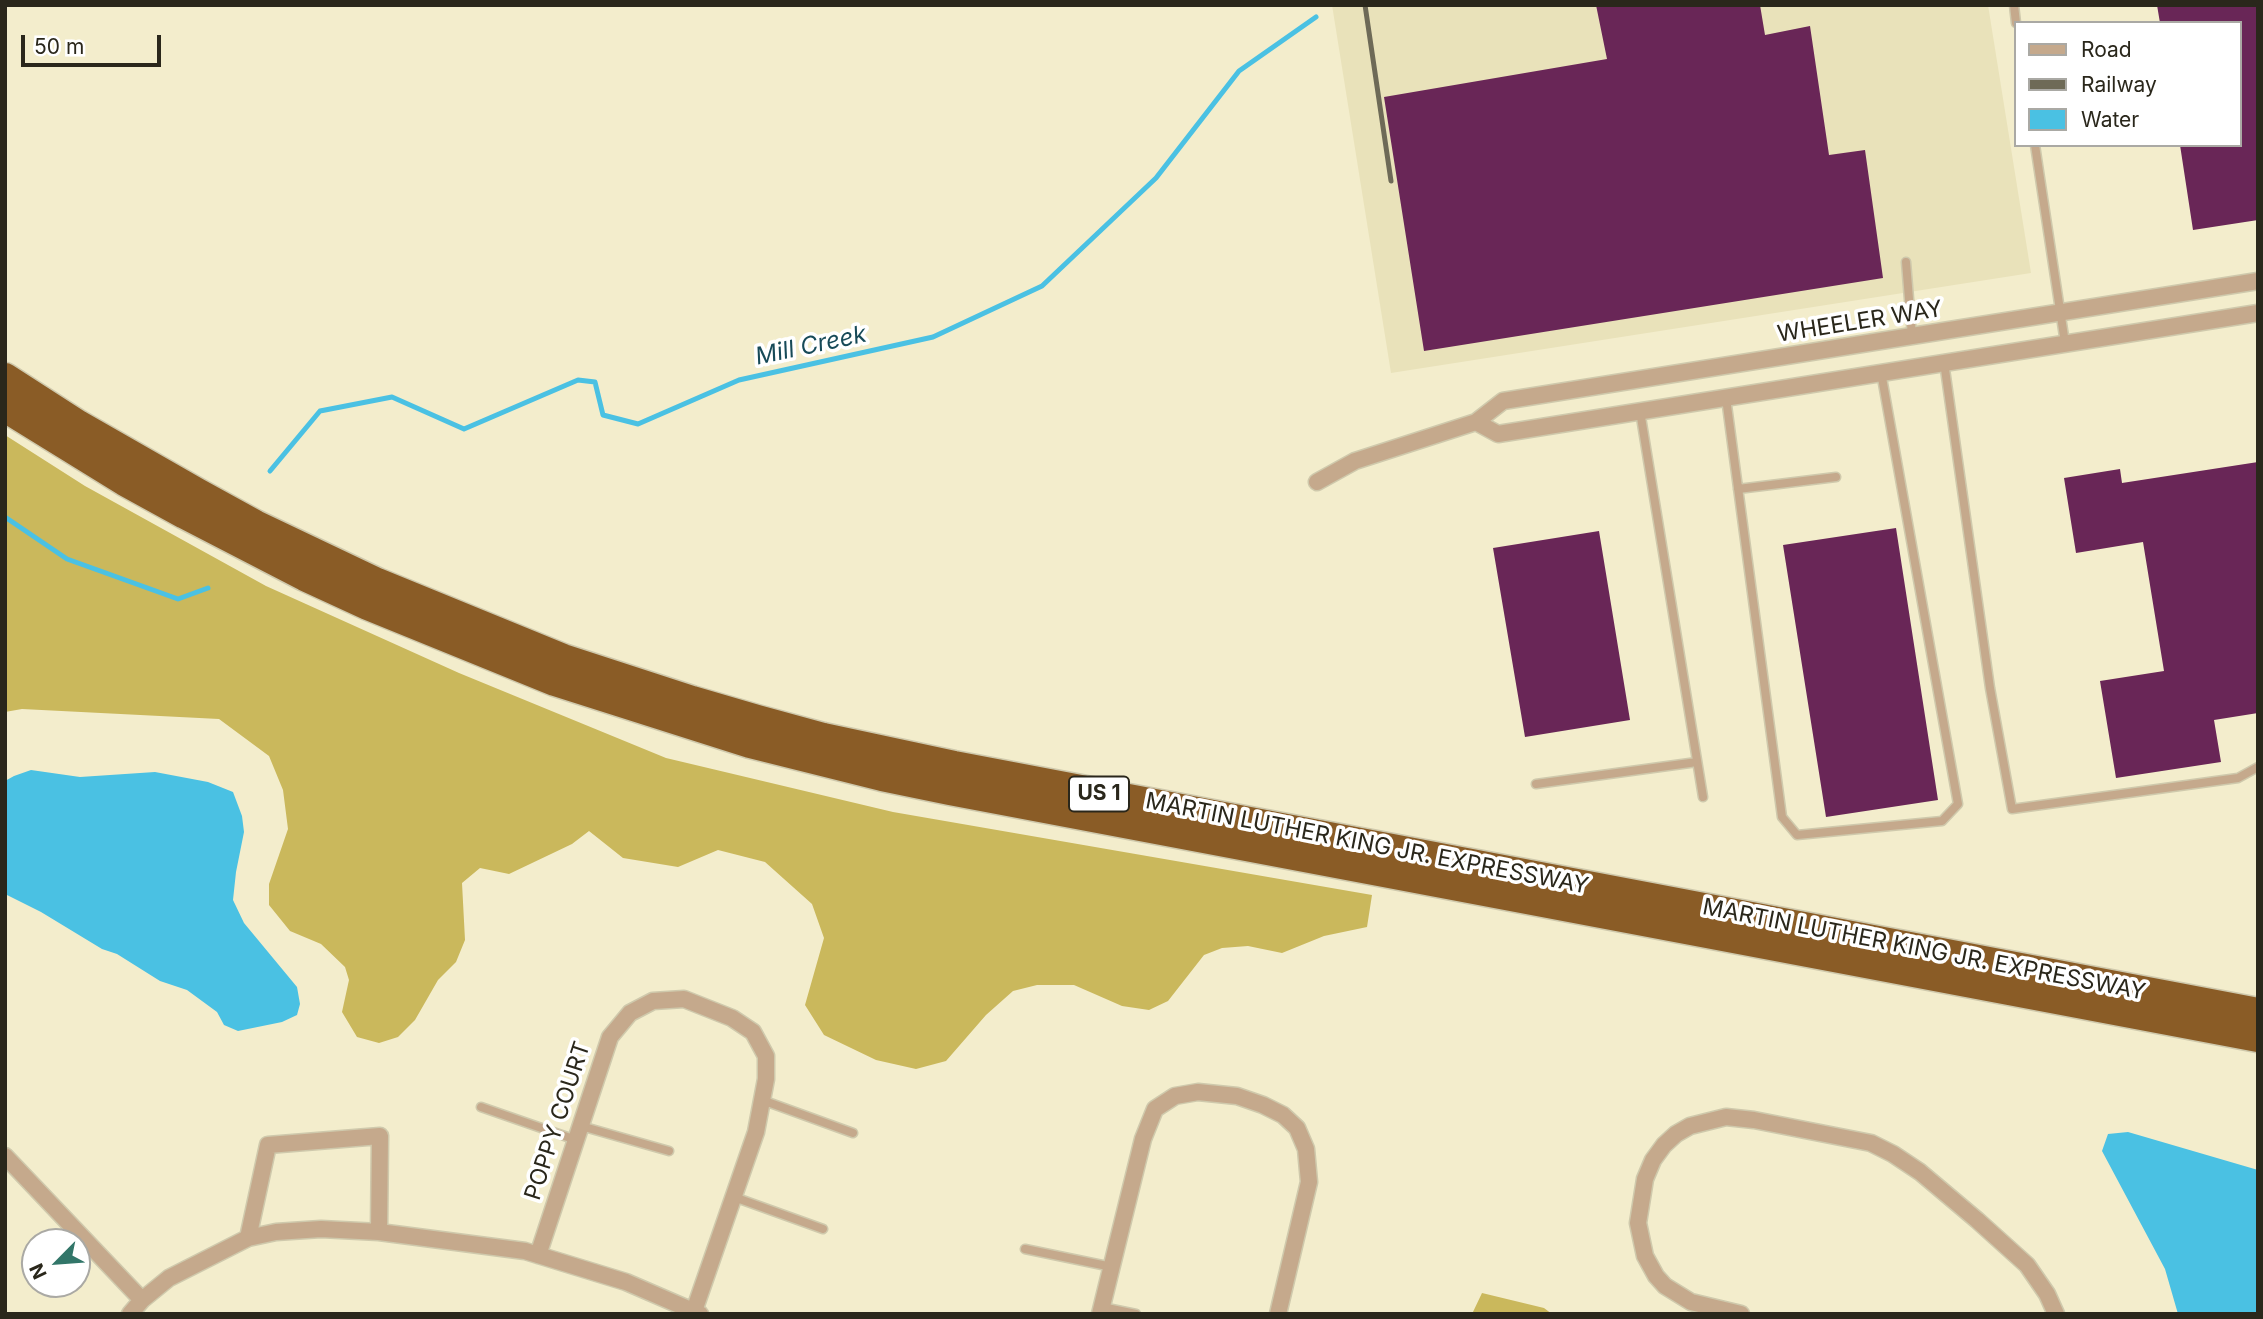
<!DOCTYPE html>
<html>
<head>
<meta charset="utf-8">
<style>
  body { margin:0 }
  #map { position:relative; width:2263px; height:1319px; overflow:hidden; background:#f3edcc; font-family:Inter,sans-serif }
  canvas { display:block }
  .frame { position:absolute; inset:0; border:7px solid #2a271b; pointer-events:none }
  .legend { position:absolute; left:2014px; top:21px; width:228px; height:126px; box-sizing:border-box; background:#fff; border:2px solid #aaa9a4; margin:0; padding:9px 12px; list-style:none; font-size:21px; color:#2a271b }
  .legend li { display:flex; align-items:center; gap:14px; height:35px }
  .legend b { width:35px; border:2px solid #aaa9a4 }
  .north { position:absolute; left:21px; top:1228px; width:70px; height:70px; box-sizing:border-box; background:#fff; border:2px solid #aaa9a4; border-radius:50%; rotate:245deg; font-size:19px; font-weight:700; line-height:28px; text-align:center; color:#2a271b }
  .north::after { content:''; display:block; margin:auto; width:24px; height:32px; background:#327669; clip-path:polygon(50% 0,100% 100%,50% 72%,0 100%) }
  .scale { position:absolute; left:21px; top:35px; width:140px; height:32px; box-sizing:border-box; border:4px solid #2a271b; border-top:0; padding-left:9px; font-size:21px; line-height:24px; white-space:nowrap; color:#2a271b; -webkit-text-stroke:5px #fff; paint-order:stroke }
</style>
</head>
<body>
<div id="map">
<canvas width="2263" height="1319"></canvas>
<div class="frame"></div>
<ul class="legend">
<li><b style="height:9px;background:#c5a98c"></b>Road</li>
<li><b style="height:9px;background:#6e6a57"></b>Railway</li>
<li><b style="height:19px;background:#4ac1e3"></b>Water</li>
</ul>
<div class="north">N</div>
<div class="scale">50 m</div>
</div>
<script>
const ctx = document.querySelector('canvas').getContext('2d');
ctx.lineJoin = 'round';
function paint(path, color) {
  ctx.fillStyle = color;
  ctx.fill(path, 'evenodd');
}
function toPath(rows) {
  const path = new Path2D();
  for (const r of rows) {
    path.moveTo(r[0], r[1]);
    for (let i = 2; i < r.length; i += 2) path.lineTo(r[i], r[i + 1]);
  }
  return path;
}
function stroke(path, color, width, dash) {
  ctx.strokeStyle = color;
  ctx.lineWidth = width;
  ctx.lineCap = dash ? 'butt' : 'round';
  ctx.setLineDash(dash || []);
  ctx.stroke(path);
}
function drawText(font, color, halo, rows, align = 'center') {
  ctx.font = font + ' Inter,sans-serif';
  ctx.lineWidth = 7;
  ctx.setLineDash([]);
  ctx.textBaseline = 'middle';
  ctx.strokeStyle = halo;
  ctx.fillStyle = color;
  for (const [text, x, y, turn = 0] of rows) {
    ctx.save();
    ctx.translate(x, y);
    ctx.rotate((+turn || 0) * Math.PI / 180);
    ctx.textAlign = isNaN(turn) ? turn : align;
    if (halo) ctx.strokeText(text, 0, 0);
    ctx.fillText(text, 0, 0);
    ctx.restore();
  }
}
paint(toPath([
  [1332,5,1988,5,2031,273,1391,373]
]), '#e9e2ba');
paint(toPath([
  [5,435,85,486,266,586,459,673,666,758,893,812,1372,895,1367,927,1324,936,1282,953,1248,946,1222,948,1204,955,1168,1001,1149,1010,1122,1006,1074,985,1037,985,1013,991,986,1015,946,1061,916,1069,876,1060,824,1035,805,1005,824,938,812,904,765,862,718,850,678,867,623,858,589,831,572,844,509,874,480,868,462,883,465,940,456,962,438,980,415,1020,398,1037,379,1043,357,1037,342,1012,349,980,345,967,321,944,290,931,269,905,269,884,288,829,283,790,269,756,219,719,22,709,5,712],
  [1482,1293,1544,1308,1552,1314,1472,1314]
]), '#cab85c');
paint(toPath([
  [31,770,80,777,155,772,208,782,233,792,242,816,244,832,236,872,233,900,244,923,297,987,300,1004,297,1015,282,1022,238,1031,224,1025,217,1012,187,990,160,981,117,954,102,949,41,912,5,894,5,781,14,776],
  [2128,1132,2258,1170,2258,1314,2178,1314,2165,1269,2102,1151,2108,1134]
]), '#4ac1e3');
stroke(toPath([
  [270,471,320,411,392,397,464,429,578,380,595,382,603,415,638,424,739,380,933,337,1042,286,1156,178,1239,71,1316,17],
  [5,517,67,559,178,599,208,588]
]), '#4ac1e3', 5);
paint(toPath([
  [1596,5,1760,5,1765,35,1810,26,1829,155,1865,150,1883,278,1424,351,1384,97,1607,59],
  [2157,5,2258,5,2258,220,2193,230,2180,145,2240,145,2240,23,2160,23],
  [2258,462,2258,713,2214,720,2221,762,2116,778,2100,681,2164,671,2143,542,2076,553,2064,478,2120,469,2122,483],
  [1896,528,1938,800,1826,817,1783,545],
  [1599,531,1630,720,1525,737,1493,548]
]), '#692657');
const service = toPath([
  [2014,5,2016,23],
  [2035,145,2065,343],
  [1906,262,1912,336],
  [1944,362,1990,688,2012,809,2238,778,2258,767],
  [1726,398,1782,817,1797,835,1942,821,1958,804,1881,372],
  [1640,411,1703,797],
  [1738,489,1836,477],
  [1536,784,1697,762],
  [762,1100,853,1133],
  [481,1107,576,1140],
  [581,1126,669,1151],
  [734,1197,823,1229],
  [1025,1249,1112,1267],
  [1102,1307,1136,1314]
]);
const minor = toPath([
  [1476,422,1498,434,2258,313],
  [1317,482,1355,461,1476,422,1503,401,2258,281],
  [5,1156,142,1300],
  [248,1238,268,1145,380,1136,379,1232],
  [538,1255,610,1037,630,1013,653,1001,684,999,732,1018,753,1032,766,1056,766,1079,756,1132,694,1311],
  [130,1314,142,1300,169,1278,248,1238,276,1232,321,1229,379,1232,525,1251,626,1282,700,1314],
  [1100,1314,1143,1139,1155,1109,1175,1096,1198,1092,1237,1096,1263,1105,1283,1115,1297,1128,1306,1149,1309,1182,1278,1314],
  [1741,1314,1691,1302,1665,1286,1656,1276,1645,1256,1638,1223,1645,1179,1653,1160,1664,1145,1676,1134,1690,1126,1726,1117,1754,1120,1871,1143,1893,1154,1920,1172,1977,1220,2027,1265,2047,1294,2056,1314]
]);
const motorway = toPath([
  [5,378,78,425,197,493,255,525,377,583,563,659,692,701,757,720,823,738,954,766,2258,1013],
  [5,407,125,481,185,514,305,576,368,605,555,681,750,743,882,776,950,790,2258,1037]
]);
stroke(service, '#cfc9ac', 11);
stroke(minor, '#cfc9ac', 19);
stroke(motorway, '#cfc9ac', 33);
stroke(service, '#c5a98c', 8);
stroke(minor, '#c5a98c', 16);
stroke(motorway, '#8a5c26', 30);
stroke(toPath([
  [1365,5,1391,181]
]), '#6e6a57', 5);
for (const [x, y, w] of [
  [1099,794,60]
]) {
  const box = new Path2D();
  box.roundRect(x - w / 2, y - 17.5, w, 35, 5);
  ctx.fillStyle = '#fff';
  ctx.fill(box);
  stroke(box, '#2a271b', 2);
}
drawText('bold 21px', '#2a271b', null, [
  ["US 1",1099,794]
]);
drawText('23px', '#2a271b', '#fff', [
  ["WHEELER WAY",1860,322,-9],
  ["MARTIN LUTHER KING JR. EXPRESSWAY",1367,844,11],
  ["MARTIN LUTHER KING JR. EXPRESSWAY",1924,950,11],
  ["POPPY COURT",558,1121,-72]
]);
drawText('italic 24px', '#174a58', '#fff', [
  ["Mill Creek",811,346,-12]
]);
</script>
</body>
</html>
